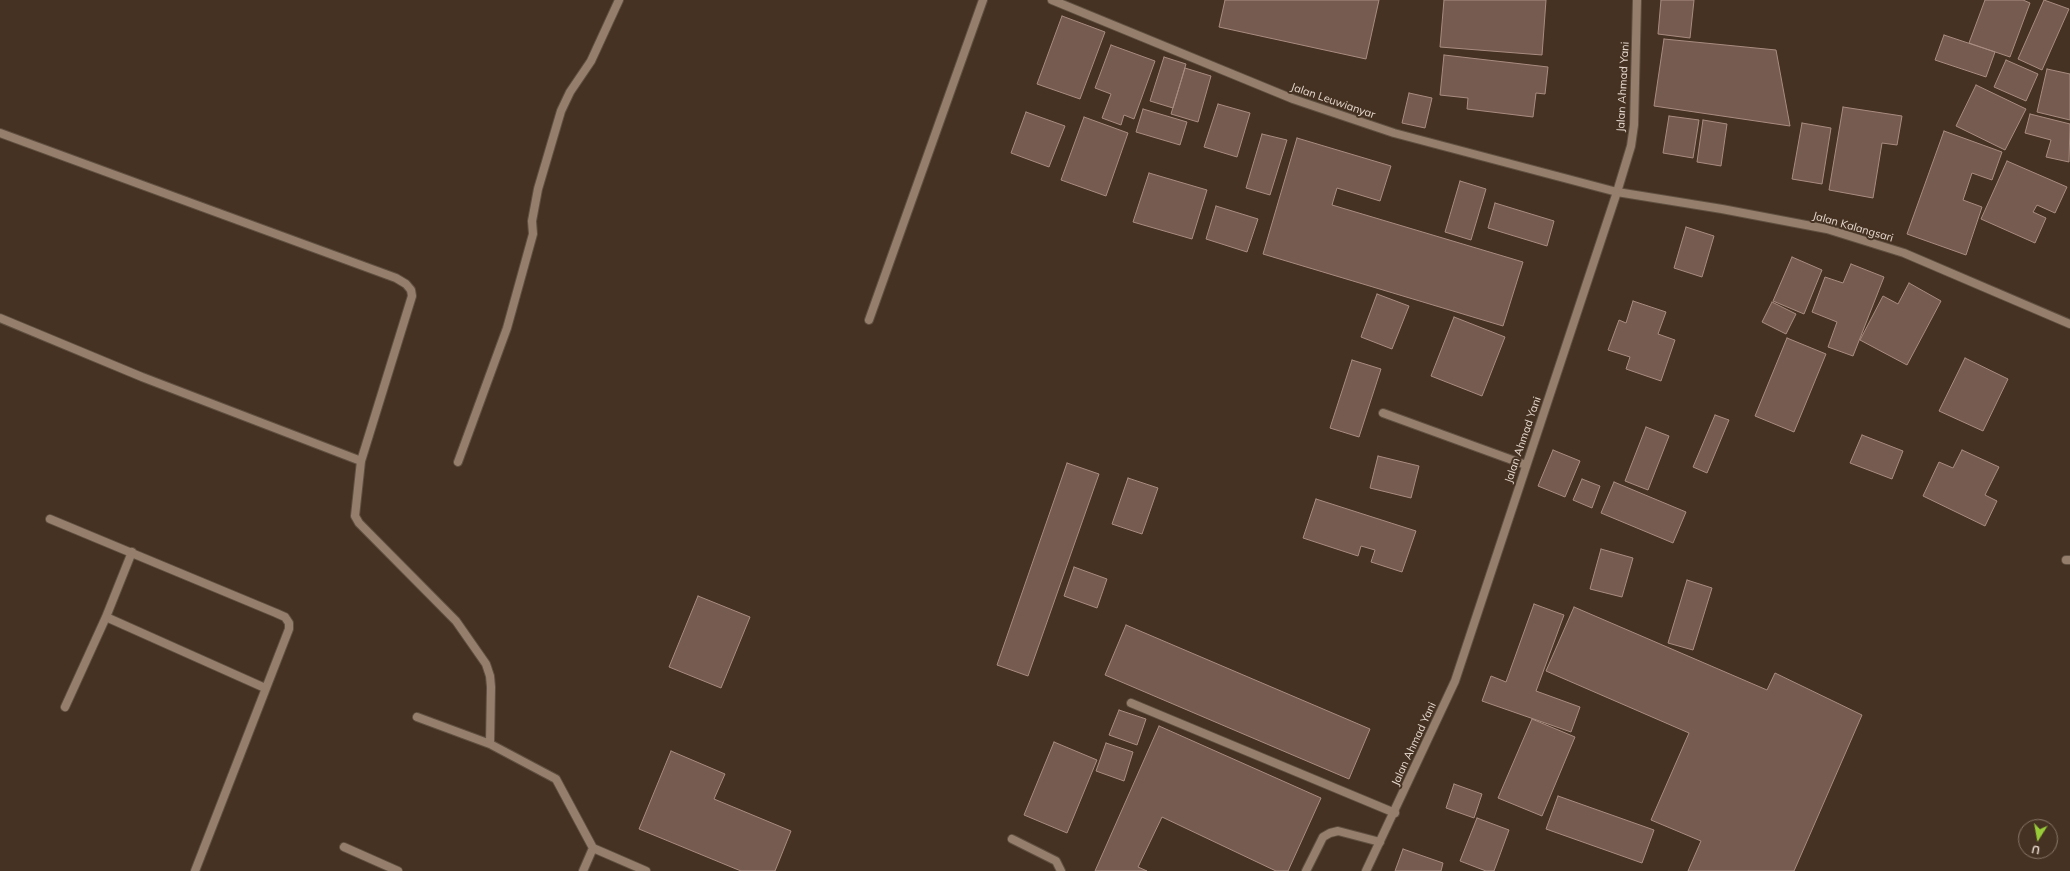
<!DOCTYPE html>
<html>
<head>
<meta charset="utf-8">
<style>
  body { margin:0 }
  #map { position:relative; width:2070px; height:871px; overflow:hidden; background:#463222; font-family:Mulish,sans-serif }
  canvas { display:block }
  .north { position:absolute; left:2018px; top:819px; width:40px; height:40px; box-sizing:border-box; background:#463222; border:1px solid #867568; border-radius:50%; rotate:191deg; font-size:11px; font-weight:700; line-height:16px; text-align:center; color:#e7dad0 }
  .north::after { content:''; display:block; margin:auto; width:14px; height:18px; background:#97cb38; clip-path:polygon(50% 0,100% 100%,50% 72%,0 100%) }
</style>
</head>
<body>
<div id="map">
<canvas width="2070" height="871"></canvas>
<div class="north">U</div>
</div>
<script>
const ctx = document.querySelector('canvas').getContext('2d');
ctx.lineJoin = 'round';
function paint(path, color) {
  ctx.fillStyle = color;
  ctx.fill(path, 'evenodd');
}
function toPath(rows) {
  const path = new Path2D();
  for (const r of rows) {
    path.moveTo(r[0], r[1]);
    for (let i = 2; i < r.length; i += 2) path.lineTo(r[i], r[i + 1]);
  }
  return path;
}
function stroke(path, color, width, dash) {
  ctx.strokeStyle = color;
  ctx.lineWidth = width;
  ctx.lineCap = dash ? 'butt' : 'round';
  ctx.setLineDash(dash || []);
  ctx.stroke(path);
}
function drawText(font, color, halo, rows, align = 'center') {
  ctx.font = font + ' Mulish,sans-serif';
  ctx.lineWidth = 4;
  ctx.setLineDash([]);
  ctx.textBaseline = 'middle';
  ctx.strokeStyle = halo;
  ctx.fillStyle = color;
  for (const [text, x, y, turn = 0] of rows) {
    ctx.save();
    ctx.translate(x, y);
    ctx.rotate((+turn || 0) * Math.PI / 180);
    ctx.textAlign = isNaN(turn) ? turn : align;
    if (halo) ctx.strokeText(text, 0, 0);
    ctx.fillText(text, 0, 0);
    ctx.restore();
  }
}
const building = toPath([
  [1225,0,1379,0,1366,59,1219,27,1225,0],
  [1444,0,1546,0,1542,55,1440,47,1444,0],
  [1661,0,1694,0,1690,38,1658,34,1661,0],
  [1985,0,2023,0,2030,3,2010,57,1969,43,1985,0],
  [2044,0,2069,9,2042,70,2018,59,2044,0],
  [1062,16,1105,32,1080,99,1037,84,1062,16],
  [1944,35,1995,52,1986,77,1935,60,1944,35],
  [1664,39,1776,50,1790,126,1654,106,1664,39],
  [1111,45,1155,61,1134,119,1124,115,1121,125,1102,118,1111,94,1095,88,1111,45],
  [1444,55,1548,67,1545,94,1536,93,1533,117,1467,109,1468,98,1440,95,1444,55],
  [1164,57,1186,64,1173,108,1150,101,1164,57],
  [2006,60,2038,74,2026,101,1994,87,2006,60],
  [1185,68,1211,76,1198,122,1171,114,1185,68],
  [2047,69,2070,74,2070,120,2037,112,2047,69],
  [1976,85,2026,109,2005,150,1956,126,1976,85],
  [1409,93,1432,98,1425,128,1402,123,1409,93],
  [1218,104,1250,113,1237,157,1204,147,1218,104],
  [1843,107,1902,116,1897,145,1882,143,1873,198,1829,190,1843,107],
  [1143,109,1187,122,1180,145,1136,132,1143,109],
  [1026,112,1065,126,1049,167,1011,153,1026,112],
  [2030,114,2070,124,2069,162,2046,157,2051,140,2025,133,2030,114],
  [1669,116,1699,120,1693,158,1663,153,1669,116],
  [1084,117,1128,133,1106,196,1061,180,1084,117],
  [1703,120,1727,124,1721,166,1697,162,1703,120],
  [1802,123,1831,128,1822,184,1792,179,1802,123],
  [1944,131,2002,152,1992,180,1972,173,1963,200,1982,207,1966,255,1907,234,1944,131],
  [1262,134,1287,140,1270,195,1246,188,1262,134],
  [1297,138,1391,166,1380,201,1337,188,1332,205,1523,262,1503,326,1263,254,1297,138],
  [2007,161,2067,187,2055,213,2037,205,2033,212,2046,218,2035,243,1981,219,2007,161],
  [1149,173,1207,190,1192,239,1133,222,1149,173],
  [1460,181,1486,189,1471,240,1445,232,1460,181],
  [1495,203,1554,221,1547,246,1488,228,1495,203],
  [1216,206,1258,219,1247,252,1206,239,1216,206],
  [1686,227,1714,236,1702,277,1674,268,1686,227],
  [1792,257,1822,270,1804,314,1773,301,1792,257],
  [1851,264,1884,277,1853,356,1828,347,1837,322,1812,312,1825,277,1843,283,1851,264],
  [1909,283,1941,301,1907,365,1860,340,1883,296,1898,304,1909,283],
  [1377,294,1409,306,1392,349,1361,337,1377,294],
  [1633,301,1666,312,1658,334,1675,340,1661,381,1626,369,1630,357,1608,350,1619,320,1626,323,1633,301],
  [1772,302,1796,314,1786,334,1762,322,1772,302],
  [1454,317,1505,337,1482,396,1431,376,1454,317],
  [1787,338,1826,354,1794,432,1755,416,1787,338],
  [1965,358,2008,379,1983,431,1939,411,1965,358],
  [1352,360,1381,369,1359,437,1330,428,1352,360],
  [1715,415,1729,420,1707,473,1693,467,1715,415],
  [1646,427,1669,436,1648,490,1625,481,1646,427],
  [1862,435,1903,451,1892,479,1850,463,1862,435],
  [1553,450,1580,461,1565,497,1538,486,1553,450],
  [1962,450,1999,467,1985,495,1997,501,1985,526,1923,496,1939,462,1953,468,1962,450],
  [1378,456,1419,466,1411,498,1370,488,1378,456],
  [1067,463,1099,474,1028,676,997,665,1067,463],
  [1128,478,1158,488,1142,534,1112,524,1128,478],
  [1582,479,1600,486,1592,508,1573,500,1582,479],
  [1614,482,1686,512,1673,543,1601,513,1614,482],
  [1316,499,1416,531,1402,572,1371,562,1375,550,1361,546,1358,556,1303,538,1316,499],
  [1601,549,1633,558,1622,597,1590,589,1601,549],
  [1074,567,1107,579,1097,608,1064,596,1074,567],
  [1687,580,1712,588,1693,650,1668,643,1687,580],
  [698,596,750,617,721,688,669,667,698,596],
  [1534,604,1564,615,1536,691,1580,707,1571,732,1482,701,1491,676,1506,682,1534,604],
  [1574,607,1767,690,1775,673,1862,715,1794,871,1688,871,1701,841,1651,820,1689,733,1546,671,1574,607],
  [1126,625,1370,729,1349,779,1105,675,1126,625],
  [1119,710,1146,719,1137,745,1109,735,1119,710],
  [1532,719,1575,737,1542,816,1498,798,1532,719],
  [1159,726,1321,798,1288,871,1276,871,1162,817,1138,867,1147,871,1095,871,1159,726],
  [1054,742,1097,760,1067,833,1024,815,1054,742],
  [1106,743,1133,752,1124,781,1096,771,1106,743],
  [671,751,725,774,714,799,791,831,775,871,741,871,639,829,671,751],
  [1454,784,1482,794,1474,818,1446,808,1454,784],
  [1558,796,1654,830,1642,863,1546,829,1558,796],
  [1477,818,1509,830,1494,871,1486,871,1460,861,1477,818],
  [1403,849,1443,863,1441,871,1395,871,1403,849]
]);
paint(building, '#765b51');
stroke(building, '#a98c81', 1);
const service = toPath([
  [1383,413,1526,465],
  [1131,703,1395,813],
  [1306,871,1323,837,1330,833,1338,831,1380,842]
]);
const minor = toPath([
  [1052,0,1293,99,1394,133,1617,192,1722,209,1827,229,1904,253,2070,324],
  [0,133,396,278,406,284,411,290,412,296,361,461,355,516,359,523,456,621,486,664,490,676,491,687,490,744],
  [0,318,142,377,361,461],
  [869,320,983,0],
  [458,462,507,328,533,234,532,221,538,189,561,111,570,92,591,61,619,0],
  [50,519,276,613,285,617,289,623,289,629,195,871],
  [2066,560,2070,560],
  [106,617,265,688],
  [65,707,106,617,132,552],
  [417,717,490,744,556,779,593,848],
  [1012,839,1056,861,1061,871],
  [344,847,398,871],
  [583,871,593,848,646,871]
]);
const tertiary = toPath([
  [1366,871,1455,681,1617,192,1631,146,1634,125,1637,0]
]);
stroke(service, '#605041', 10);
stroke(minor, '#605041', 10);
stroke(tertiary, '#605041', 10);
stroke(service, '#957f6c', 8);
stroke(minor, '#957f6c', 8);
stroke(tertiary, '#957f6c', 8);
drawText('11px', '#e7dad0', '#463222', [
  ["Jalan Ahmad Yani",1623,87,-87],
  ["Jalan Leuwianyar",1333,101,19],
  ["Jalan Kalangsari",1853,227,16],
  ["Jalan Ahmad Yani",1523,440,-71],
  ["Jalan Ahmad Yani",1414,744,-65]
]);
</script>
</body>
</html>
